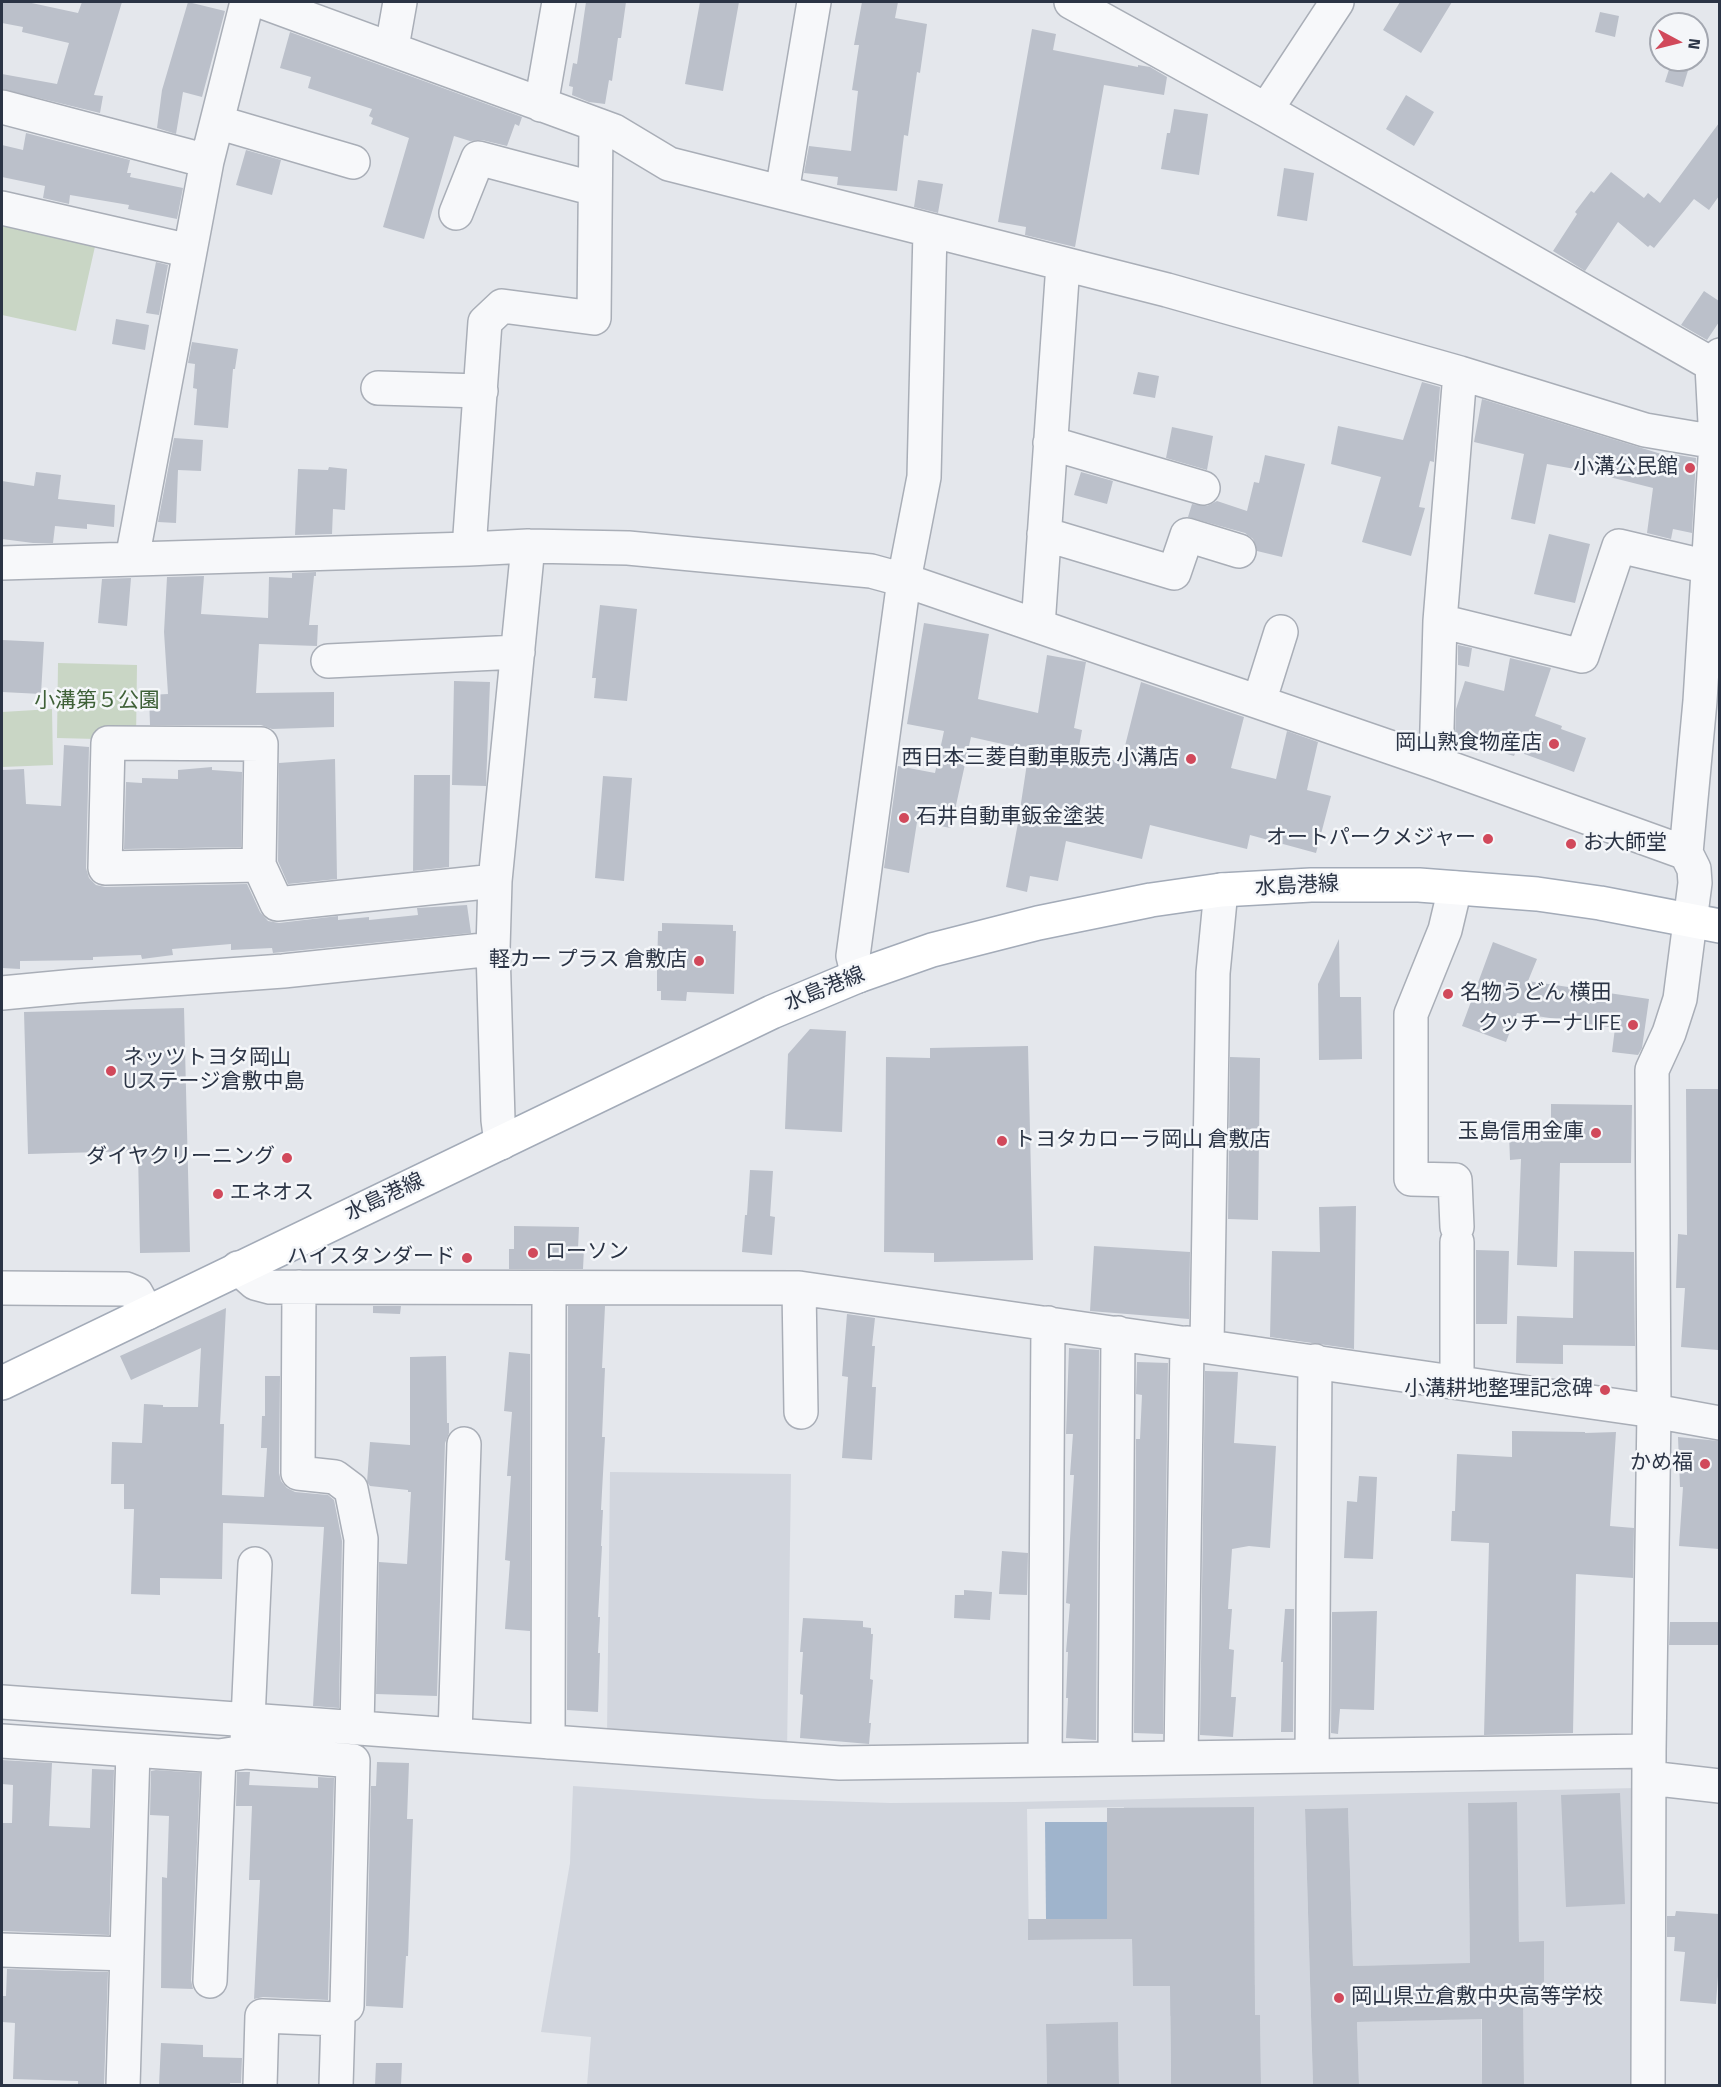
<!DOCTYPE html>
<html>
<head>
<meta charset="utf-8">
<style>
  body { margin:0 }
  #map { position:relative; width:1721px; height:2087px; overflow:hidden; background:#e4e7ec; font-family:"Titillium Web",sans-serif }
  canvas { display:block }
  .frame { position:absolute; inset:0; border:3px solid #2b3445; pointer-events:none }
  .north { position:absolute; left:1649px; top:12px; width:60px; height:60px; box-sizing:border-box; background:#f4f6f9; border:2px solid #a4a8b1; border-radius:50%; rotate:97deg; font-size:16px; font-weight:700; line-height:24px; text-align:center; color:#2b3445 }
  .north::after { content:''; display:block; margin:auto; width:21px; height:27px; background:#d1495b; clip-path:polygon(50% 0,100% 100%,50% 72%,0 100%) }
</style>
</head>
<body>
<div id="map">
<canvas width="1721" height="2087"></canvas>
<div class="frame"></div>
<div class="north">N</div>
</div>
<script>
const ctx = document.querySelector('canvas').getContext('2d');
ctx.lineJoin = 'round';
function paint(path, color) {
  ctx.fillStyle = color;
  ctx.fill(path, 'evenodd');
}
function toPath(rows) {
  const path = new Path2D();
  for (const r of rows) {
    path.moveTo(r[0], r[1]);
    for (let i = 2; i < r.length; i += 2) path.lineTo(r[i], r[i + 1]);
  }
  return path;
}
function stroke(path, color, width, dash) {
  ctx.strokeStyle = color;
  ctx.lineWidth = width;
  ctx.lineCap = dash ? 'butt' : 'round';
  ctx.setLineDash(dash || []);
  ctx.stroke(path);
}
function drawText(font, color, halo, rows, align = 'center') {
  ctx.font = font + ' "Titillium Web","Noto Sans JP",sans-serif';
  ctx.lineWidth = 5;
  ctx.setLineDash([]);
  ctx.textBaseline = 'middle';
  ctx.strokeStyle = halo;
  ctx.fillStyle = color;
  for (const [text, x, y, turn = 0] of rows) {
    ctx.save();
    ctx.translate(x, y);
    ctx.rotate((+turn || 0) * Math.PI / 180);
    ctx.textAlign = isNaN(turn) ? turn : align;
    if (halo) ctx.strokeText(text, 0, 0);
    ctx.fillText(text, 0, 0);
    ctx.restore();
  }
}
paint(toPath([
  [610,1472,791,1474,787,1753,607,1735],
  [573,1786,763,1799,890,1803,1015,1802,1636,1788,1635,2085,1524,2085,1523,1986,1544,1985,1544,1942,1519,1942,1516,1802,1468,1803,1470,1949,1481,1949,1482,2085,1359,2085,1357,2022,1454,2019,1452,1964,1353,1966,1348,1808,1305,1809,1313,2085,1261,2085,1260,2015,1170,2016,1171,2086,1119,2085,1118,2023,1046,2024,1047,2086,587,2085,591,2037,541,2032,570,1863],
  [1124,1807,1125,1939,1029,1940,1027,1809],
  [1131,1808,1254,1808,1255,1985,1133,1986]
]), '#d2d6de');
paint(toPath([
  [2,222,96,242,76,331,2,315],
  [58,663,137,665,136,740,57,738],
  [52,709,53,765,2,767,2,712]
]), '#c9d6c5');
paint(toPath([
  [1045,1822,1107,1822,1107,1919,1046,1919]
]), '#9fb4cc');
paint(toPath([
  [2,2,27,2,78,13,82,2,122,2,94,95,103,96,100,113,2,89,2,74,57,84,69,43,22,32,23,27,2,23],
  [188,2,225,11,202,97,183,92,176,134,157,128,162,90],
  [586,2,626,2,621,38,618,38,612,81,609,80,605,104,589,102,572,95,573,87,569,86,573,63,577,64],
  [700,2,739,2,723,91,685,84],
  [862,2,898,2,895,18,927,24,920,73,917,72,908,136,904,135,897,191,837,185,838,177,804,173,809,146,851,151,858,91,852,90,859,45,854,45],
  [1400,2,1452,2,1421,53,1383,30],
  [1600,12,1619,16,1615,37,1595,32],
  [1032,29,1056,34,1053,50,1138,67,1138,65,1150,67,1167,77,1164,95,1104,85,1075,247,1025,235,1026,227,998,222],
  [290,32,522,117,519,126,515,124,507,146,482,140,470,141,454,136,424,239,383,227,409,138,371,124,373,118,369,116,372,109,308,88,311,77,280,68],
  [1672,60,1690,64,1683,87,1665,82],
  [1406,95,1434,112,1414,146,1386,129],
  [1174,109,1208,114,1199,175,1161,169,1167,133,1170,133],
  [1719,123,1719,196,1709,210,1694,199,1654,248,1650,245,1648,247,1618,222,1585,271,1553,251,1577,214,1575,212,1591,191,1594,193,1611,172,1644,198,1648,193,1660,203],
  [26,133,130,160,127,173,131,173,130,177,183,188,177,219,128,209,129,205,70,195,69,204,43,198,45,186,2,177,2,145,23,150],
  [246,150,281,160,272,195,236,185],
  [1284,168,1314,173,1307,221,1277,216],
  [918,180,943,184,938,213,914,207],
  [156,262,168,265,159,315,146,313],
  [1704,291,1719,301,1719,322,1707,340,1681,325],
  [116,319,149,325,145,350,112,344],
  [192,342,238,349,235,369,233,369,228,428,194,425,197,389,193,388,195,364,188,363],
  [1138,372,1159,376,1155,398,1133,394],
  [1422,382,1440,387,1434,462,1430,461,1419,507,1425,508,1411,556,1362,542,1381,477,1331,464,1338,426,1403,440],
  [1482,399,1671,457,1672,454,1696,458,1692,533,1673,529,1671,539,1647,533,1653,488,1586,471,1547,464,1535,524,1511,519,1524,454,1474,442],
  [1172,427,1213,436,1207,470,1166,458],
  [174,438,203,440,201,471,178,470,176,523,158,522],
  [1265,455,1305,464,1282,557,1257,551,1253,539,1245,533,1188,517,1192,504,1207,506,1217,501,1247,511,1254,482,1259,483],
  [329,467,347,469,345,510,333,509,332,534,295,535,298,469,328,470],
  [36,472,61,475,58,499,115,505,114,527,87,524,87,529,55,526,53,543,33,543,2,539,2,481,34,486],
  [1081,472,1113,481,1107,504,1074,495],
  [1549,534,1590,544,1575,603,1534,594],
  [316,572,316,576,314,576,309,625,318,625,317,646,259,644,256,693,334,692,334,727,272,729,261,725,150,725,149,695,168,694,164,632,167,577,204,576,201,614,268,618,269,577,292,578,292,573],
  [131,578,127,626,98,623,102,579],
  [600,605,637,609,627,701,594,698,596,678,592,678],
  [924,623,989,634,978,699,1038,713,1047,655,1086,662,1074,728,1082,730,1078,752,1121,762,1141,682,1244,717,1231,768,1276,779,1287,731,1318,742,1307,790,1331,796,1316,853,1250,835,1247,849,1150,825,1142,859,1066,841,1058,881,1030,876,1027,892,1006,887,1018,823,1029,750,971,737,951,828,917,822,909,873,884,868,898,766,935,773,944,731,907,724],
  [2,640,44,642,41,694,2,692],
  [1458,645,1472,648,1469,667,1458,665],
  [1510,658,1551,668,1535,716,1562,726,1561,729,1586,738,1574,772,1516,751,1514,756,1455,738,1456,709,1465,681,1504,691],
  [454,681,490,682,486,786,452,785],
  [64,745,89,747,86,868,89,878,96,885,105,887,247,884,260,912,268,921,279,923,338,916,338,920,369,917,369,920,418,915,417,908,467,905,471,933,273,953,272,948,231,950,231,944,172,949,173,955,142,959,141,955,93,957,93,960,20,961,20,969,2,968,2,770,24,769,26,804,61,806],
  [335,759,337,879,288,884,278,861,279,763],
  [212,767,212,770,242,772,241,847,124,849,126,782,142,783,142,778,178,779,178,770],
  [414,775,450,775,449,867,413,871],
  [603,776,632,778,624,881,595,878],
  [662,923,733,925,733,931,736,931,734,994,687,992,686,1001,661,1000,661,991,657,991,657,969,658,931,662,931],
  [1339,939,1340,997,1361,997,1362,1059,1319,1060,1318,984],
  [1493,942,1537,959,1528,981,1649,999,1642,1048,1638,1055,1612,1052,1615,1028,1517,1013,1506,1042,1462,1026],
  [184,1008,190,1252,140,1253,138,1151,28,1154,24,1012],
  [810,1029,846,1031,842,1132,785,1129,788,1054],
  [1028,1046,1033,1260,934,1262,934,1253,884,1252,886,1057,930,1058,930,1048],
  [1230,1057,1260,1058,1258,1220,1228,1219],
  [1686,1089,1719,1089,1718,1350,1681,1347,1685,1288,1676,1288,1678,1234,1687,1235],
  [1551,1104,1632,1105,1631,1163,1560,1163,1557,1267,1517,1265,1521,1159,1510,1160,1509,1134,1551,1135],
  [750,1170,773,1171,770,1216,775,1217,772,1255,742,1252,745,1215,747,1215],
  [1356,1206,1354,1349,1270,1337,1272,1251,1320,1252,1319,1207],
  [514,1226,579,1227,578,1249,584,1249,583,1269,509,1269,509,1249,514,1249],
  [1094,1246,1190,1252,1189,1319,1090,1311],
  [1476,1250,1509,1251,1507,1324,1476,1324],
  [1574,1251,1634,1252,1635,1346,1563,1345,1563,1364,1516,1363,1517,1316,1573,1318],
  [373,1306,401,1306,400,1314,373,1313],
  [568,1306,605,1306,602,1368,605,1368,602,1437,605,1437,601,1510,603,1510,601,1546,602,1546,598,1617,600,1617,598,1653,600,1653,598,1712,567,1710],
  [226,1308,220,1424,224,1424,222,1495,264,1497,267,1448,261,1448,262,1416,265,1416,265,1376,280,1376,279,1473,281,1481,287,1488,295,1492,328,1495,334,1500,342,1541,339,1708,313,1706,324,1527,223,1523,222,1579,160,1578,160,1595,131,1594,134,1509,124,1509,124,1484,111,1484,112,1442,142,1443,144,1404,163,1405,163,1407,198,1407,201,1348,131,1380,120,1356],
  [847,1314,875,1318,872,1346,875,1346,872,1387,876,1387,872,1460,842,1458,848,1377,842,1376],
  [1069,1348,1099,1350,1096,1740,1066,1738,1068,1698,1066,1698,1068,1652,1066,1652,1070,1604,1066,1603,1074,1475,1070,1475,1073,1434,1066,1434],
  [509,1352,530,1354,530,1631,505,1629,510,1561,505,1560,511,1476,507,1476,512,1412,504,1411],
  [446,1356,447,1423,449,1423,449,1433,445,1443,437,1696,376,1694,379,1562,407,1564,411,1492,408,1492,408,1490,370,1486,367,1482,370,1442,410,1445,410,1357],
  [1137,1362,1168,1363,1163,1734,1134,1733,1136,1439,1140,1439,1142,1395,1136,1394],
  [1205,1371,1238,1372,1234,1443,1276,1446,1270,1548,1249,1546,1232,1549,1228,1609,1232,1609,1229,1649,1234,1650,1231,1697,1236,1697,1233,1737,1200,1735],
  [1512,1431,1585,1432,1585,1433,1616,1432,1610,1526,1634,1528,1633,1578,1576,1574,1573,1733,1484,1735,1489,1543,1451,1541,1452,1511,1455,1511,1457,1454,1512,1457],
  [1678,1437,1719,1441,1719,1549,1679,1546,1683,1487,1680,1487],
  [1359,1476,1377,1477,1373,1559,1344,1558,1347,1501,1357,1502],
  [1002,1551,1028,1553,1027,1595,999,1594],
  [964,1590,992,1592,990,1620,954,1618,955,1595,964,1595],
  [1285,1609,1294,1609,1293,1732,1281,1732,1283,1662,1281,1662],
  [1377,1611,1374,1710,1340,1709,1338,1734,1331,1733,1332,1612],
  [803,1618,863,1621,863,1627,871,1628,871,1634,873,1634,870,1679,873,1680,869,1723,871,1723,869,1744,800,1738,803,1695,800,1694,803,1652,800,1652],
  [1670,1622,1719,1622,1719,1645,1669,1645],
  [2,1760,52,1763,49,1826,90,1828,92,1769,114,1770,109,1935,2,1931,2,1823,12,1823,13,1785,2,1784],
  [377,1762,409,1763,407,1819,413,1819,408,1956,406,1956,403,2008,366,2006,371,1786,376,1786],
  [156,1770,200,1773,191,1980,193,1989,161,1988,162,1877,167,1878,169,1816,150,1815,151,1771],
  [237,1772,250,1772,249,1785,318,1788,318,1777,334,1778,328,2000,263,1997,254,1999,260,1880,249,1880,252,1806,236,1806],
  [1620,1793,1625,1904,1566,1907,1561,1795],
  [1517,1802,1519,1942,1544,1941,1544,1985,1523,1986,1524,2085,1482,2085,1482,2019,1357,2022,1359,2085,1313,2085,1305,1809,1348,1808,1353,1966,1470,1963,1468,1803],
  [1254,1807,1255,2015,1260,2015,1261,2085,1171,2085,1170,1986,1133,1986,1132,1939,1028,1940,1028,1919,1107,1919,1107,1808],
  [1676,1911,1719,1914,1719,1962,1716,2004,1680,2001,1685,1952,1674,1951,1675,1937,1667,1937,1667,1916,1675,1916],
  [7,1969,108,1972,104,2085,78,2085,78,2081,13,2079,15,2023,2,2022,2,1996,6,1996],
  [1118,2022,1119,2085,1047,2085,1046,2024],
  [161,2043,203,2045,203,2057,242,2058,241,2083,230,2083,230,2085,159,2085],
  [376,2063,402,2063,401,2085,375,2085]
]), '#bbc0ca');
const minor = toPath([
  [263,2,614,131,669,164,1167,290,1460,373,1645,430,1716,442],
  [1071,2,1266,110,1720,369],
  [392,47,400,2],
  [541,105,559,2],
  [2,107,207,161],
  [1266,110,1337,2],
  [217,122,353,162],
  [782,192,814,2],
  [2,208,190,251],
  [456,213,478,158,595,189],
  [378,388,481,391],
  [1050,443,1203,488],
  [1044,534,1174,573,1187,535,1239,551],
  [469,549,485,322,502,306,594,318,596,126],
  [132,559,207,161,247,2],
  [2,563,469,549,528,546,628,548,871,571,904,580,1436,763,1686,853],
  [1440,621,1582,656,1619,546,1708,567],
  [1038,626,1063,264],
  [328,661,518,652],
  [1259,702,1281,632],
  [1436,763,1440,621,1460,373],
  [259,865,105,868,108,743,261,744,259,865,277,904,495,881],
  [1455,888,1445,930,1411,1014,1411,1179,1455,1180,1457,1227],
  [858,976,853,956,904,580,924,477,930,231],
  [2,993,76,986,283,971,493,949],
  [501,1143,498,1120,493,949,495,881,528,546],
  [238,1268,255,1283,270,1287,799,1288,1654,1411,1720,1423],
  [299,1287,298,1473,335,1477,351,1489,361,1539,357,1728],
  [2,1288,126,1289,136,1293,147,1313],
  [799,1288,801,1412],
  [1207,1345,1213,973,1221,890],
  [1457,1382,1457,1242],
  [2,1702,840,1763,1649,1751],
  [455,1735,464,1444],
  [2,1741,219,1756,246,1752,353,1761,347,2006],
  [247,1742,255,1564],
  [548,1742,549,1301],
  [1312,1756,1315,1361],
  [1181,1758,1187,1343],
  [1115,1759,1118,1333],
  [1045,1760,1048,1323],
  [1649,1778,1720,1786],
  [2,1950,127,1954],
  [210,1981,219,1756],
  [123,2086,133,1751],
  [260,2086,262,2016,338,2019,336,2086],
  [1648,2086,1649,1751,1654,1411,1652,1070,1669,1033,1680,999,1695,883,1694,869,1686,853,1700,701,1716,442,1712,366,1720,355]
]);
const major = toPath([
  [2,1383,772,1012,858,976,932,950,1038,923,1151,900,1221,890,1311,885,1419,885,1537,894,1600,903,1720,926]
]);
stroke(minor, '#a9aeb7', 36);
stroke(major, '#a3abb8', 36);
stroke(minor, '#f7f8fa', 33);
stroke(major, '#fff', 33);
for (const [x, y, r, color] of [
  [1690,468,6,"#d1495b"],
  [1554,744,6,"#d1495b"],
  [1191,759,6,"#d1495b"],
  [904,818,6,"#d1495b"],
  [1488,839,6,"#d1495b"],
  [1571,844,6,"#d1495b"],
  [699,961,6,"#d1495b"],
  [1448,994,6,"#d1495b"],
  [1633,1025,6,"#d1495b"],
  [111,1071,6,"#d1495b"],
  [1596,1133,6,"#d1495b"],
  [1002,1141,6,"#d1495b"],
  [287,1158,6,"#d1495b"],
  [218,1194,6,"#d1495b"],
  [533,1253,6,"#d1495b"],
  [467,1258,6,"#d1495b"],
  [1605,1390,6,"#d1495b"],
  [1705,1464,6,"#d1495b"],
  [1339,1998,6,"#d1495b"]
]) {
  const dot = new Path2D();
  dot.arc(x, y, r, 0, 2 * Math.PI);
  ctx.fillStyle = color;
  ctx.fill(dot);
  stroke(dot, '#f4f6f9', 2);
}
drawText('21px', '#2b3445', '#f4f6f9', [
  ["小溝公民館",1678,468],
  ["岡山熟食物産店",1542,744],
  ["西日本三菱自動車販売 小溝店",1179,759],
  ["石井自動車鈑金塗装",916,818,"left"],
  ["オートパークメジャー",1476,839],
  ["お大師堂",1583,844,"left"],
  ["軽カー プラス 倉敷店",687,961],
  ["名物うどん 横田",1460,994,"left"],
  ["クッチーナLIFE",1621,1025],
  ["ネッツトヨタ岡山",123,1059,"left"],
  ["Uステージ倉敷中島",123,1083,"left"],
  ["玉島信用金庫",1584,1133],
  ["トヨタカローラ岡山 倉敷店",1014,1141,"left"],
  ["ダイヤクリーニング",275,1158],
  ["エネオス",230,1194,"left"],
  ["ローソン",545,1253,"left"],
  ["ハイスタンダード",455,1258],
  ["小溝耕地整理記念碑",1593,1390],
  ["かめ福",1693,1464],
  ["岡山県立倉敷中央高等学校",1351,1998,"left"]
], 'right');
drawText('21px', '#3f6138', '#f4f6f9', [
  ["小溝第５公園",97,702]
]);
drawText('21px', '#2b3445', '#f4f6f9', [
  ["水島港線",1297,887,-3],
  ["水島港線",825,990,-22],
  ["水島港線",385,1198,-25]
]);
</script>
</body>
</html>
